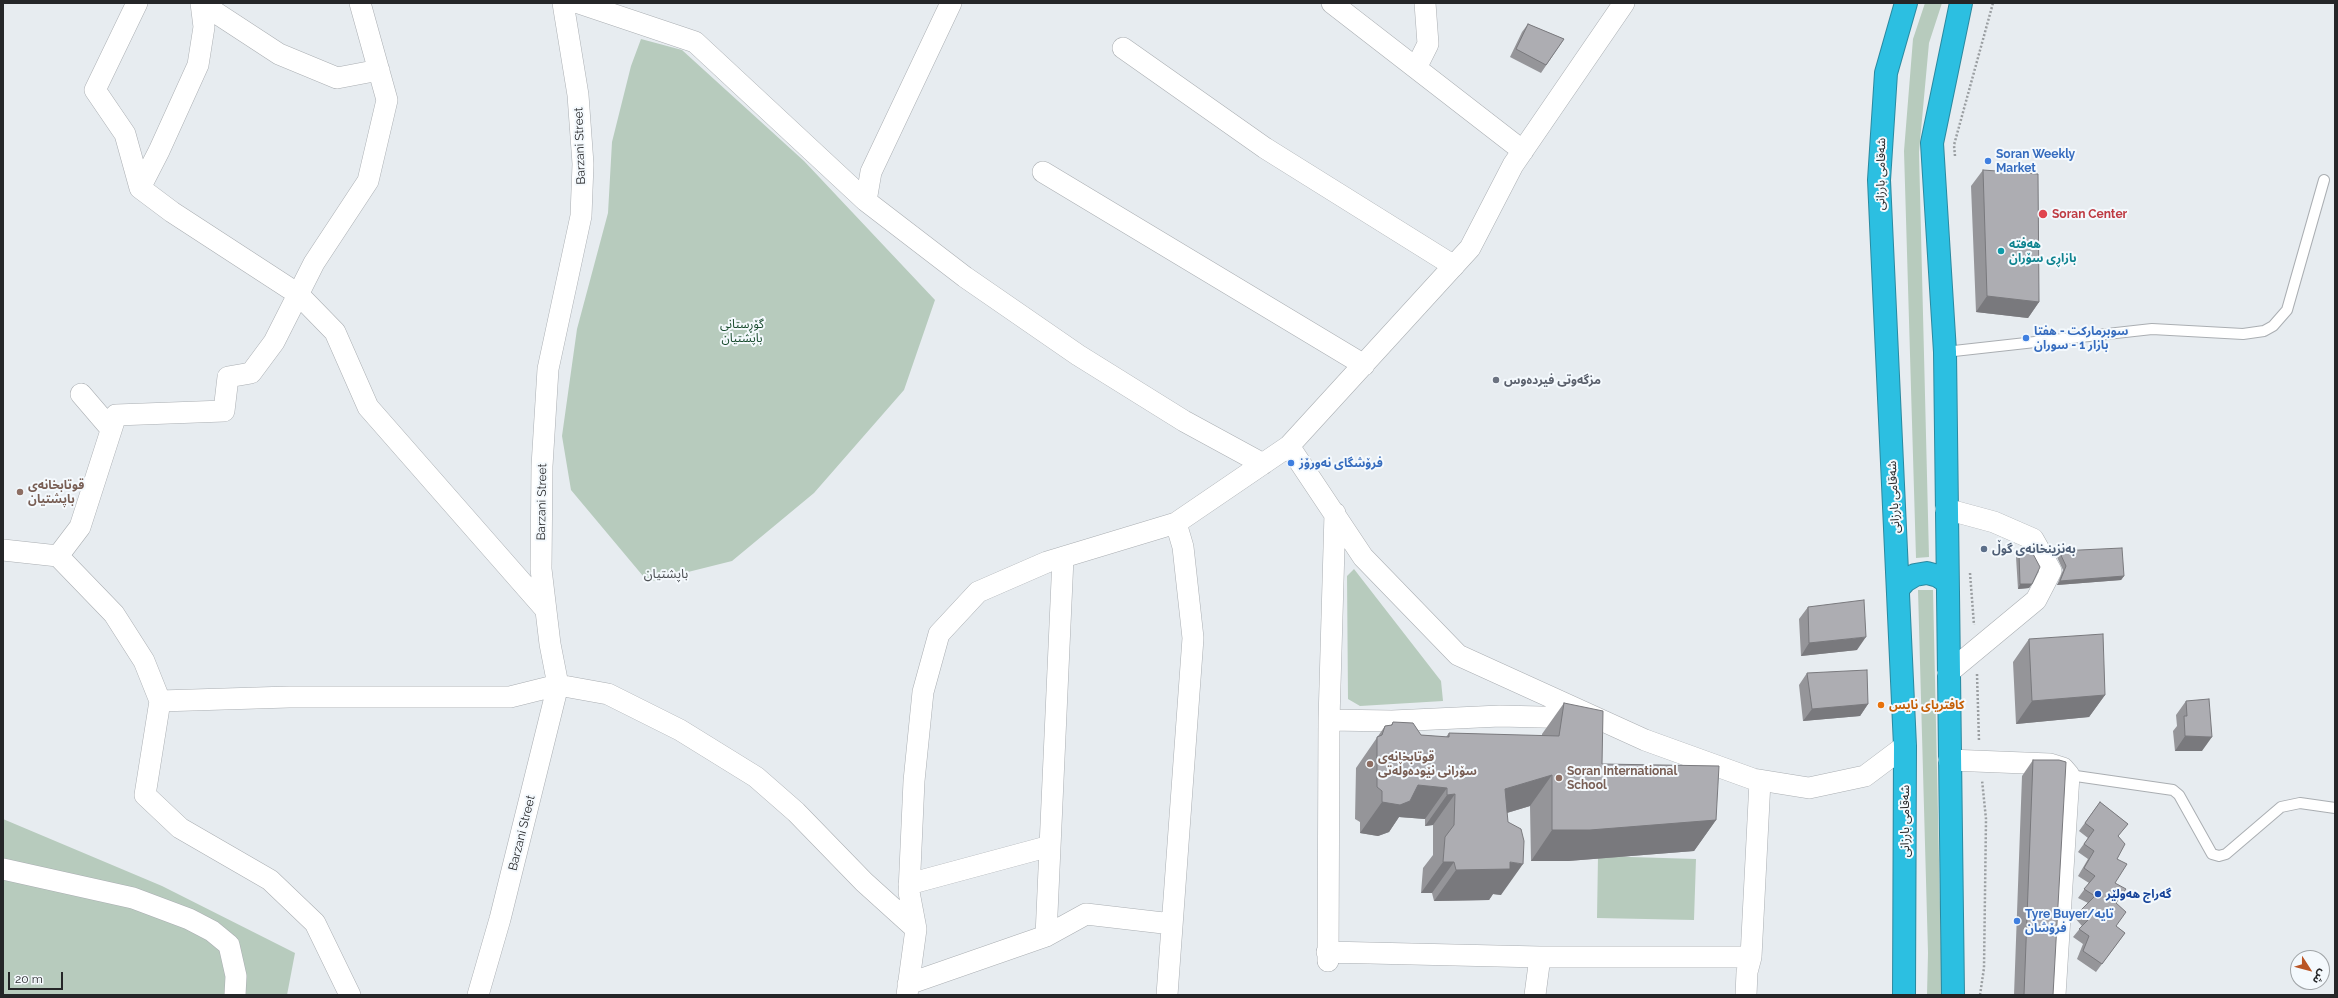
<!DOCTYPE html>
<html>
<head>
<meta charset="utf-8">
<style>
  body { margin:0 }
  #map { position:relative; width:2338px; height:998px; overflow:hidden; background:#e7ecf0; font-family:Raleway,"Noto Sans Arabic",sans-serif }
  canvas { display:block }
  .frame { position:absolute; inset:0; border:4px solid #252628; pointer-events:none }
  .north { position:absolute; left:2290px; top:950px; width:40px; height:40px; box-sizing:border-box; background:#f4f9fd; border:1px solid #a1a5a8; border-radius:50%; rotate:126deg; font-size:11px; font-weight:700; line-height:16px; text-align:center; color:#252628 }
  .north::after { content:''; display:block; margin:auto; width:14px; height:18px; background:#ba5525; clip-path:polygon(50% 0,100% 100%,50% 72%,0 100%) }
  .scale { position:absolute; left:8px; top:972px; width:55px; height:18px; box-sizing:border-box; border:2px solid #252628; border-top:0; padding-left:5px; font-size:12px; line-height:14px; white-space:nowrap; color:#252628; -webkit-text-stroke:3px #f4f9fd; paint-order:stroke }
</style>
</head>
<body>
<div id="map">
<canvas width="2338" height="998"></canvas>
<div class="frame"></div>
<div class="north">ش</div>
<div class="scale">20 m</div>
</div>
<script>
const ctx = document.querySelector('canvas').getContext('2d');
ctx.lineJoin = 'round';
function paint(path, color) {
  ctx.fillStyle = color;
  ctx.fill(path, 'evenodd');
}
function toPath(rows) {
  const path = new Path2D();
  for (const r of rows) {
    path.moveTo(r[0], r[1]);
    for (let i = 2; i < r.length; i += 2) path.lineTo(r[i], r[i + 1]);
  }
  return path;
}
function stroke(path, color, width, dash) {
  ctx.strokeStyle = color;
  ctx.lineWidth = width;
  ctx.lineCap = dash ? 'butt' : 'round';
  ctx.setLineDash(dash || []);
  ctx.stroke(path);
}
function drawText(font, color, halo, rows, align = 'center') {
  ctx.font = font + ' Raleway,"Noto Sans Arabic",sans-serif';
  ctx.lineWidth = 4;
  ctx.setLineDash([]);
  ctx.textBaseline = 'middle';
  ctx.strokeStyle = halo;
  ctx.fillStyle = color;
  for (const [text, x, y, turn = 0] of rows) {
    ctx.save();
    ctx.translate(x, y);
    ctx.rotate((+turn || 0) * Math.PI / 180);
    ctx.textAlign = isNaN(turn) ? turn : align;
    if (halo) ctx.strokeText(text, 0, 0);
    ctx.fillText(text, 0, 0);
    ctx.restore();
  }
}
paint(toPath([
  [1925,3,1942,3,1929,43,1919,152,1929,557,1916,558,1904,151,1913,39],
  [641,39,682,50,804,161,935,300,904,390,814,493,732,561,648,582,571,490,562,436,577,329,608,213,612,142,631,66],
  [1354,569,1441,681,1443,701,1360,706,1348,699,1347,576],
  [1918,590,1933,590,1942,995,1927,995,1928,953],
  [3,819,162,886,295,953,287,995,3,995],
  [1598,856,1696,859,1694,920,1597,918]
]), '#b7cbbd');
const lane = toPath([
  [1945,352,2152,329,2243,334,2264,331,2273,326,2287,310,2324,180],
  [2069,775,2173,790,2179,795,2212,854,2219,856,2226,854,2281,807,2300,803,2335,808]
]);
const street = toPath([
  [137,3,95,90,125,134,140,188,172,212,298,294,335,332,368,407,546,610],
  [201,3,279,54,337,78,379,70],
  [579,3,695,42,866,201],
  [951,3,871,172,866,201,965,277,1078,355,1184,421,1263,464],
  [1332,3,1523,151],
  [1123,48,1265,148,1454,266],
  [1416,68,1428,44,1425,3],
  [1043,172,1364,365],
  [140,188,159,151,198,65,204,27,201,3],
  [81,394,111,429],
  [1289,446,1363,557,1458,655,1645,740,1753,779,1809,788,1865,776,1905,746],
  [1946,509,1994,522,2033,539,2051,571,2036,600,1948,673],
  [3,550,58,556,114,614,144,661,160,701,145,795,180,828,270,880,315,923,350,995],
  [58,556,80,527,116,415,224,411,228,377,251,373,274,342,314,263,368,181,387,100,360,3],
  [160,701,289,697,510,697,558,685,608,694,680,730,756,777,796,812,864,882,916,929],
  [1329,720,1392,721,1500,716,1581,718],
  [1949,760,2050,764,2063,768,2069,775,2055,995],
  [3,869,133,898,189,919,212,931,229,945,236,976,235,995],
  [909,884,1050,846],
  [1046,936,1063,558],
  [1327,952,1540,957,1751,957],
  [1328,961,1329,720,1335,513],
  [908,984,1046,936,1086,914,1172,924],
  [478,995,500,919,558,685,550,644,541,569,542,466,548,369,581,216,583,164,578,95,563,3],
  [907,995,916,929,909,892,914,781,923,692,939,634,978,592,1047,562,1176,523,1289,446,1470,248,1513,165,1624,3],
  [1167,995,1193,638,1183,547,1176,523],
  [1535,995,1540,957],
  [1746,995,1747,972,1751,957,1760,781]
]);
const highway = toPath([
  [1898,589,1905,581,1915,575,1927,573,1938,576,1947,582],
  [1904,995,1905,746,1879,180,1886,73,1906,3],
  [1953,995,1945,352,1932,143,1961,3]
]);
stroke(lane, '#aaaeb2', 12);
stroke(street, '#aaaeb2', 22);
stroke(highway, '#2a89a0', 24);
stroke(toPath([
  [1955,156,1954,145,1993,3],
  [1970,573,1974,625],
  [1977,674,1979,741],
  [1980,995,1984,968,1986,819,1982,780]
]), '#9a9ea1', 2.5, [2, 2]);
stroke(lane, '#fff', 10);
stroke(street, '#fff', 21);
stroke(highway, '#2cbfe1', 22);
paint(toPath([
  [1528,24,1564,39,1541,73,1510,57,1522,32],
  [1983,170,2039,302,2028,318,1976,312,1971,186],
  [2059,551,2124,576,2121,580,2057,585,2063,570,2056,555],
  [2019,553,2032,584,2029,588,2018,589,2016,557],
  [1808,607,1857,650,1801,656,1799,619],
  [2029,639,2105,695,2089,717,2016,724,2013,662],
  [1807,673,1868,704,1860,716,1803,721,1799,685],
  [2186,701,2202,751,2175,751,2173,731,2177,726,2176,715],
  [1564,703,1602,764,1716,820,1694,851,1568,861,1531,861,1530,806,1507,813,1501,895,1493,894,1489,900,1434,901,1432,893,1421,893,1423,868,1433,855,1433,825,1425,826,1425,819,1399,817,1389,832,1378,836,1360,833,1360,822,1355,819,1356,768,1385,726,1391,725,1393,722,1421,735,1446,737,1449,733,1542,736,1542,734],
  [2033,760,2053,995,2014,995,2022,776],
  [2100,802,2128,824,2118,836,2115,883,2116,903,2116,926,2125,933,2096,972,2077,959,2083,944,2073,937,2082,926,2075,918,2081,910,2088,903,2078,898,2089,883,2078,876,2088,859,2078,852,2088,838,2079,831]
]), '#959599');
paint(toPath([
  [1987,296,2039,302,2028,318,1976,312],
  [2124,576,2121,580,2057,585,2060,581],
  [2020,584,2032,584,2029,588,2018,589],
  [1866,637,1857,650,1801,656,1809,643],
  [2105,695,2089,717,2016,724,2032,701],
  [1868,704,1860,716,1803,721,1812,709],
  [2185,736,2212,737,2202,751,2175,751],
  [1552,775,1530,806,1483,820,1505,789],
  [1418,785,1447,788,1425,819,1399,817,1389,832,1378,836,1360,833,1382,802],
  [1455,794,1433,825,1425,826,1447,795],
  [1716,820,1694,851,1568,861,1531,861,1552,830],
  [1443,862,1454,862,1432,893,1421,893],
  [1510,862,1523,864,1501,895,1493,894,1489,900,1434,901,1456,870]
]), '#79797d');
const building = toPath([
  [1528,24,1564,39,1546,65,1516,49,1528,24],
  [1983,170,2038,174,2039,302,1987,296,1983,170],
  [2122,548,2124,576,2060,581,2066,566,2059,551,2122,548],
  [2032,552,2040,567,2032,584,2020,584,2019,553,2032,552],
  [1864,600,1866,637,1809,643,1808,607,1864,600],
  [2103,634,2105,695,2032,701,2029,639,2103,634],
  [1867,670,1868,704,1812,709,1807,673,1867,670],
  [2209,699,2212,737,2185,736,2184,716,2187,716,2186,701,2209,699],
  [1564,703,1603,711,1602,764,1719,766,1716,820,1590,830,1552,830,1552,775,1505,789,1508,822,1521,829,1524,841,1523,864,1510,862,1510,869,1456,870,1454,862,1443,862,1445,837,1454,825,1455,794,1447,795,1447,788,1418,785,1410,801,1400,805,1382,802,1382,791,1377,787,1377,737,1382,735,1385,726,1392,725,1393,722,1413,723,1421,735,1449,737,1449,733,1559,736,1564,703],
  [2033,760,2059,760,2066,762,2053,995,2024,995,2033,760],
  [2100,802,2128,824,2118,836,2125,844,2117,859,2127,864,2115,883,2126,889,2116,903,2126,912,2116,926,2125,933,2102,964,2083,951,2089,936,2079,929,2089,919,2081,910,2095,896,2084,889,2095,876,2084,868,2094,851,2084,844,2094,830,2085,823,2100,802]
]);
paint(building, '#adadb2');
stroke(building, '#79797d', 1);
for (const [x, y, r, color] of [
  [1988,161,4,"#3f7fe0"],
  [2043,214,5,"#e0444e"],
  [2001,251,4,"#0f9aa8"],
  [2026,338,4,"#3f7fe0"],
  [1496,380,4,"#6b7280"],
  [1291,463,4,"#3f7fe0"],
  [20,492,4,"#8d6e63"],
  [1984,549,4,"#5c6f8a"],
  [1881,705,4,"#e8710a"],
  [1370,764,4,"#8d6e63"],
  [1559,778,4,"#8d6e63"],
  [2098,894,4,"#1a4fb4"],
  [2017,921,4,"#3f7fe0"]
]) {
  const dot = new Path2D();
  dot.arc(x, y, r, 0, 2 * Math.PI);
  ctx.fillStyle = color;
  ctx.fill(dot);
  stroke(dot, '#f4f9fd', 1.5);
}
drawText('12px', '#252628', '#f4f9fd', [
  ["Barzani Street",580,146,-92],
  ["شەقامی بارزانی",1881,174,-89],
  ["شەقامی بارزانی",1894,497,-93],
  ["Barzani Street",542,502,-89],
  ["شەقامی بارزانی",1905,821,-90],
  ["Barzani Street",522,833,-76]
]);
drawText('bold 12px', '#366cbe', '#f4f9fd', [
  ["Soran Weekly",1996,154],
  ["Market",1996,168],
  ["سوبرماركت - هفتا",2034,331],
  ["بازار 1 - سوران",2034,345],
  ["فرۆشگای نەورۆز",1299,463],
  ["Tyre Buyer/تایە",2025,914],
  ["فرۆشان",2025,928]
], 'left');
drawText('bold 12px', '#be3a42', '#f4f9fd', [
  ["Soran Center",2052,214]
], 'left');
drawText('bold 12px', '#0d838f', '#f4f9fd', [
  ["هەفتە",2009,244],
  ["بازاڕی سۆران",2009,258]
], 'left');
drawText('12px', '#174a2c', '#f4f9fd', [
  ["گۆڕستانی",742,324],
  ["باپشتیان",742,338]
]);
drawText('bold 12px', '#5b616d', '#f4f9fd', [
  ["مزگەوتی فیردەوس",1504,380]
], 'left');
drawText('bold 12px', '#785e54', '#f4f9fd', [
  ["قوتابخانەی",28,485],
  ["باپشتیان",28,499],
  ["قوتابخانەی",1378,757],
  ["سۆرانی نێودەوڵەتی",1378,771],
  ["Soran International",1567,771],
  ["School",1567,785]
], 'left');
drawText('bold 12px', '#4e5e75', '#f4f9fd', [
  ["بەنزینخانەی گوڵ",1992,549]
], 'left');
drawText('bold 12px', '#c56008', '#f4f9fd', [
  ["کافتریای نایس",1889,705]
], 'left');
drawText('bold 12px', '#164399', '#f4f9fd', [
  ["گەراج هەولێر",2106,894]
], 'left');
drawText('13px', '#4d5054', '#f4f9fd', [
  ["باپشتیان",666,574]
]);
</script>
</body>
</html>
